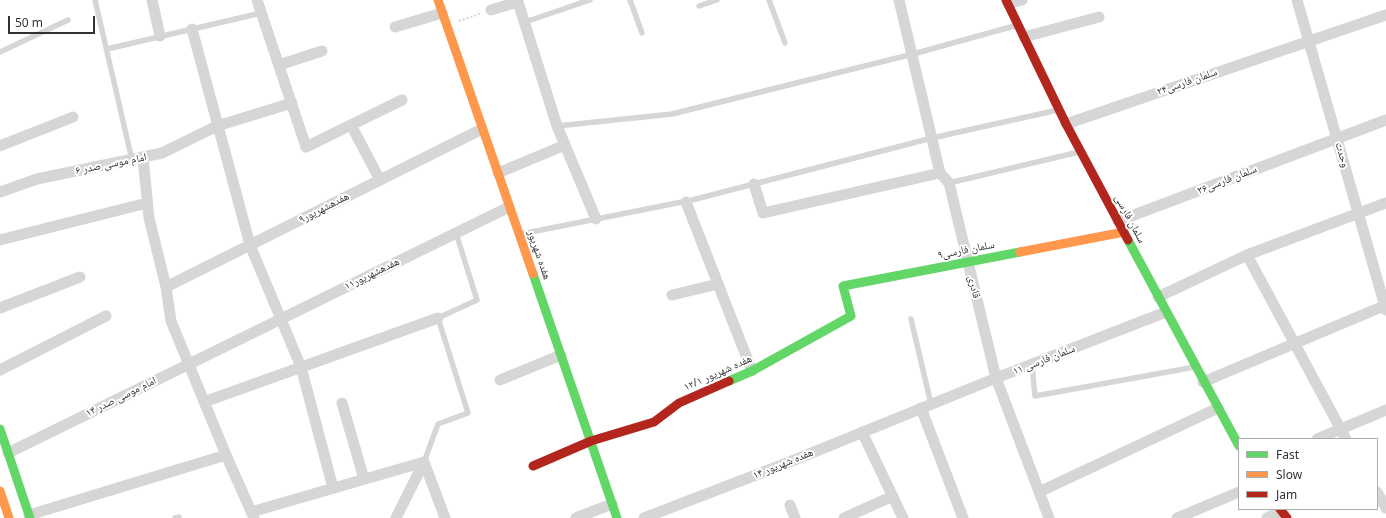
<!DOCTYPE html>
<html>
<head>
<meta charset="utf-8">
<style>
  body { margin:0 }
  #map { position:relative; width:1386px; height:518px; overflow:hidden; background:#fff; font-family:"Noto Sans",sans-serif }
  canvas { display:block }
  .legend { position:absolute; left:1238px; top:438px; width:140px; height:72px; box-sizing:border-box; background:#fff; border:1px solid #adadad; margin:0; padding:5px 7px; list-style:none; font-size:12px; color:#323232 }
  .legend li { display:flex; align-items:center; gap:8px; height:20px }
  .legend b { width:20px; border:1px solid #adadad }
  .scale { position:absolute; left:8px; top:16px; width:87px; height:18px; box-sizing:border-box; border:2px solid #323232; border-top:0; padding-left:5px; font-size:12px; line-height:14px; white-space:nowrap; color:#323232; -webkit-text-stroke:3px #fff; paint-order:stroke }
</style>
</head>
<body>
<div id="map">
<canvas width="1386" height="518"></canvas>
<ul class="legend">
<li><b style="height:5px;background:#63d668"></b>Fast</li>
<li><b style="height:5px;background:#ff974d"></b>Slow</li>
<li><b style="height:5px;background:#b3261e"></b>Jam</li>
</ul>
<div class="scale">50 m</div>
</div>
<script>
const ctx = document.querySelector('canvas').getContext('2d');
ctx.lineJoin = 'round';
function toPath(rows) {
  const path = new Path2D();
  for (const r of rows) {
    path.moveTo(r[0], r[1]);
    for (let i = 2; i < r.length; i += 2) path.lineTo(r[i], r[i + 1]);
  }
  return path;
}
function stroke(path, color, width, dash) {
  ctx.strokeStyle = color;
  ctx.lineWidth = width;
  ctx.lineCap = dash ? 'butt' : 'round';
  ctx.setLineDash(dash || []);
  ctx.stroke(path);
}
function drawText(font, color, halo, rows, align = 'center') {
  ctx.font = font + ' "Noto Sans","Noto Naskh Arabic",sans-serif';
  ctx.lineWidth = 4;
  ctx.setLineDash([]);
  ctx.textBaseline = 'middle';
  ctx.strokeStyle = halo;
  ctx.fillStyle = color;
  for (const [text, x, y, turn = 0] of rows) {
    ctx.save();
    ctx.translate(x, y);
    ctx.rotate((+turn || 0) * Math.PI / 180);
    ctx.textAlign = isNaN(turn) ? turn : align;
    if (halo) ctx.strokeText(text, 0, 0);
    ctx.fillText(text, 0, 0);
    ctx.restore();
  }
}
stroke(toPath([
  [459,21,482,13]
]), '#d6d6d6', 2, [2, 2]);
stroke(toPath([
  [95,0,132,160],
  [630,0,642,33],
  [769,0,785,43],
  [699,6,717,0],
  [525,22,590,0],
  [107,49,261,13],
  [0,52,68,20],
  [557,126,672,114,913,54,1018,25],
  [949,183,1079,152],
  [521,234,692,200,932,138,1058,110],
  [911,319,931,404],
  [1032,364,1035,396,1195,367],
  [424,462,438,424,468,413,438,318,477,300,456,233],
  [175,518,179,517]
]), '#d6d6d6', 5.5);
stroke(toPath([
  [152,0,160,36],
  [257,0,306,147,402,100],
  [899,0,940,173,949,183,996,378,1049,518],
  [1297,0,1386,310],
  [1008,4,1022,0],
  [491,10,518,2,557,126,596,219],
  [395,27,442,13],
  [192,29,250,245,301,367,333,488],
  [1024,37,1099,17],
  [279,65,322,51],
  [1066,124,1386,15],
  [351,125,380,180],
  [0,146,73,117],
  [143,158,149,218,166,287,171,321,226,455,254,518],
  [498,173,565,145],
  [754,184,763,213,940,173],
  [0,192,37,179,162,153,217,126,292,103],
  [686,202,752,371],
  [1118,221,1386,120],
  [0,240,147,203],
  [1247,255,1346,439],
  [166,287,482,129],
  [672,295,718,284],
  [1158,297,1247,255,1386,203],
  [0,308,80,277],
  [0,370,106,316],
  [500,380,561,355],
  [1203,382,1386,305],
  [204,402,438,318],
  [342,403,364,479],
  [921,408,963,518],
  [862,432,903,518],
  [1317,439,1386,410],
  [8,453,509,207],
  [424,462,445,518],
  [1039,492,1218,408],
  [1377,492,1386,508],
  [790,505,795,518],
  [251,512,424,462],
  [29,515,226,455],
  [396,518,424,462],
  [576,518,612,504],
  [644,518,787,463,996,378,1166,312],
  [844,518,893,496],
  [1177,518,1239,492],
  [1267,518,1281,511]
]), '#d6d6d6', 11);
stroke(toPath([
  [1128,240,1239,446],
  [533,274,617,518],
  [729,381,752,371,851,316,843,286,1020,252],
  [0,429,30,518]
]), '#63d668', 9);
stroke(toPath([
  [438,0,533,274],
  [1020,252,1124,232],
  [0,491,9,518]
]), '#ff974d', 9);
stroke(toPath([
  [1006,0,1066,124,1128,240],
  [533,466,591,441,654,422,679,403,729,381],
  [1280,509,1287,518]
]), '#b3261e', 9);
drawText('11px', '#323232', '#fff', [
  ["سلمان فارسی۲۴",1187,82,-19],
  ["وحدت",1342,155,74],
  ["امام موسی صدر ۶",111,164,-11],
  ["سلمان فارسی۲۶",1227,180,-21],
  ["هفدهشهریور۹",324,208,-27],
  ["سلمان فارسی",1130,219,62],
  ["سلمان فارسی۹",966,250,-11],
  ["هفده شهریور",539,255,71],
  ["هفدهشهریور۱۱",372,274,-26],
  ["قادری",974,287,76],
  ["سلمان فارسی ۱۱",1044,360,-21],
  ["هفده شهریور ۱۲/۱",718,373,-24],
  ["امام موسی صدر ۱۴",121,397,-26],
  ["هفده شهریور ۱۴",783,464,-22]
]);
</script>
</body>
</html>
